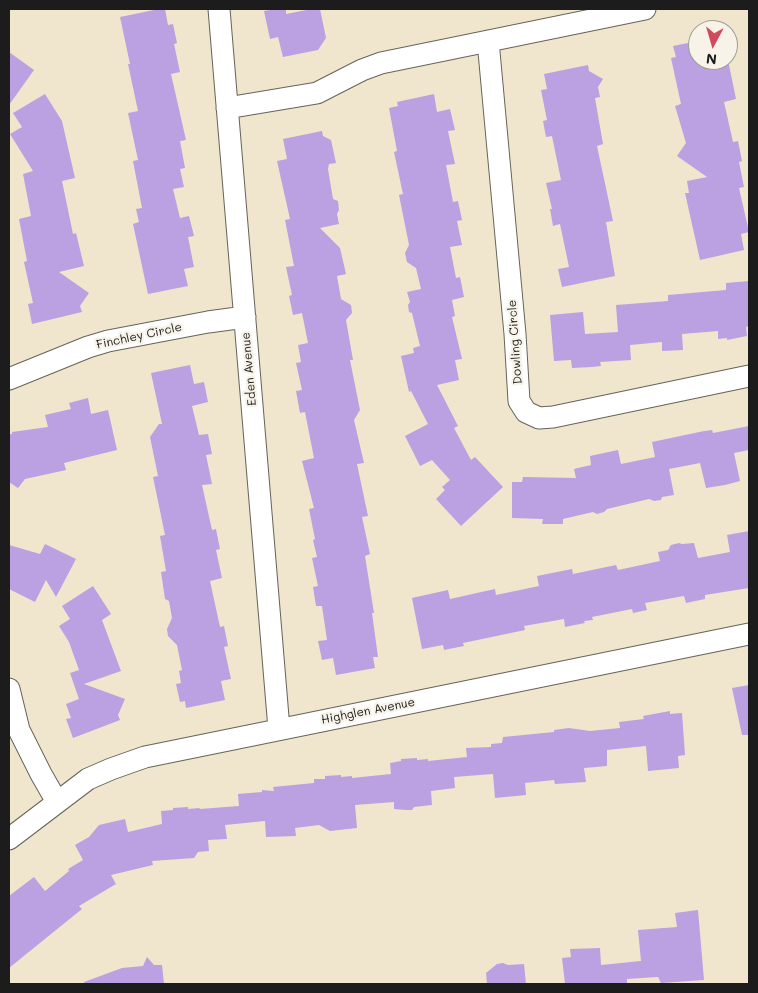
<!DOCTYPE html>
<html>
<head>
<meta charset="utf-8">
<style>
  body { margin:0 }
  #map { position:relative; width:758px; height:993px; overflow:hidden; background:#f0e6cd; font-family:Mali,sans-serif }
  canvas { display:block }
  .frame { position:absolute; inset:0; border:10px solid #1c1c1c; pointer-events:none }
  .north { position:absolute; left:688px; top:20px; width:50px; height:50px; box-sizing:border-box; background:#f7f3e8; border:1px solid #9f9d96; border-radius:50%; rotate:186deg; font-size:14px; font-weight:700; line-height:20px; text-align:center; color:#1c1c1c }
  .north::after { content:''; display:block; margin:auto; width:18px; height:22px; background:#d1495b; clip-path:polygon(50% 0,100% 100%,50% 72%,0 100%) }
</style>
</head>
<body>
<div id="map">
<canvas width="758" height="993"></canvas>
<div class="frame"></div>
<div class="north">N</div>
</div>
<script>
const ctx = document.querySelector('canvas').getContext('2d');
ctx.lineJoin = 'round';
function paint(path, color) {
  ctx.fillStyle = color;
  ctx.fill(path, 'evenodd');
}
function toPath(rows) {
  const path = new Path2D();
  for (const r of rows) {
    path.moveTo(r[0], r[1]);
    for (let i = 2; i < r.length; i += 2) path.lineTo(r[i], r[i + 1]);
  }
  return path;
}
function stroke(path, color, width, dash) {
  ctx.strokeStyle = color;
  ctx.lineWidth = width;
  ctx.lineCap = dash ? 'butt' : 'round';
  ctx.setLineDash(dash || []);
  ctx.stroke(path);
}
function drawText(font, color, halo, rows, align = 'center') {
  ctx.font = font + ' Mali,sans-serif';
  ctx.lineWidth = 4.5;
  ctx.setLineDash([]);
  ctx.textBaseline = 'middle';
  ctx.strokeStyle = halo;
  ctx.fillStyle = color;
  for (const [text, x, y, turn = 0] of rows) {
    ctx.save();
    ctx.translate(x, y);
    ctx.rotate((+turn || 0) * Math.PI / 180);
    ctx.textAlign = isNaN(turn) ? turn : align;
    if (halo) ctx.strokeText(text, 0, 0);
    ctx.fillText(text, 0, 0);
    ctx.restore();
  }
}
paint(toPath([
  [159,9,165,9,168,25,173,24,177,43,174,44,180,72,171,74,186,140,180,141,185,168,180,169,184,187,173,189,180,218,189,216,194,236,188,237,194,267,184,269,188,286,148,294,133,224,139,222,136,209,142,208,133,161,138,160,128,113,138,111,128,64,130,64,120,17],
  [277,9,286,9,286,14,312,9,320,9,326,38,318,50,283,57,278,37,270,39,264,11],
  [698,41,698,60,728,60,736,99,724,102,733,142,738,141,742,161,739,162,744,187,739,188,749,232,741,234,744,250,700,260,685,193,689,193,687,181,707,177,677,156,686,143,675,106,681,104,671,58,676,57,673,46],
  [9,52,34,70,9,105],
  [588,65,589,71,603,79,598,87,600,97,595,98,603,144,597,146,613,221,606,222,615,276,562,287,558,269,569,267,560,224,553,226,550,209,552,209,546,183,561,180,552,136,546,137,543,121,547,120,541,90,547,89,544,74],
  [45,94,62,121,75,178,62,181,73,234,76,233,84,266,59,272,89,293,80,306,82,312,32,324,28,304,33,303,24,262,27,261,19,219,31,216,23,174,33,171,10,134,22,127,13,113],
  [434,94,437,112,450,109,455,130,448,131,455,164,446,165,453,202,458,201,462,220,457,221,462,245,450,247,456,278,460,277,464,297,452,300,455,316,452,317,462,359,455,360,459,380,437,385,458,426,454,428,471,460,475,457,503,487,461,526,436,499,445,490,442,487,450,480,432,460,420,466,405,436,428,424,411,391,409,392,401,356,414,353,413,348,420,346,412,313,409,312,408,305,410,302,407,292,421,289,416,268,407,262,405,253,409,245,399,195,403,194,394,152,397,151,389,108,398,106,397,102],
  [322,131,323,136,331,140,336,163,329,164,328,169,333,199,338,201,339,210,337,214,339,224,320,228,340,248,346,274,337,276,341,299,351,305,352,313,346,320,353,360,350,360,360,410,354,420,364,463,357,464,368,516,362,517,370,554,365,556,374,613,372,613,378,657,373,657,375,668,336,675,333,658,322,660,318,641,327,640,322,606,316,606,313,587,318,586,312,558,317,557,313,540,315,539,309,509,314,508,302,461,314,458,305,412,300,413,296,391,302,390,296,363,301,362,298,345,308,343,302,313,293,315,289,296,292,295,286,267,294,266,285,220,290,219,277,161,287,159,283,139],
  [749,281,749,326,746,327,747,336,727,340,727,338,718,339,718,331,682,334,683,350,662,351,662,342,630,345,631,360,600,362,601,366,592,367,572,368,571,360,554,361,550,315,583,312,585,334,618,332,616,305,668,301,668,295,726,290,726,283],
  [190,365,194,384,204,382,208,402,192,406,199,435,208,434,212,454,206,455,212,484,202,485,212,530,216,529,220,549,216,550,222,578,210,581,220,627,224,626,228,646,224,647,231,679,221,681,225,700,186,708,185,701,180,702,176,684,181,683,179,671,182,670,177,645,168,636,167,629,172,618,169,601,165,599,161,572,166,571,160,536,165,535,153,477,158,476,150,437,159,424,162,424,151,373],
  [88,398,91,414,108,410,117,450,64,463,66,470,25,479,18,488,9,482,9,434,12,434,12,432,48,427,45,415,71,409,69,403],
  [749,426,749,450,734,453,740,481,725,485,706,488,700,463,669,469,674,495,662,497,661,500,654,501,649,499,607,509,604,512,597,514,593,512,563,519,563,524,542,524,543,519,512,518,512,482,522,482,523,477,576,478,574,469,591,465,590,456,618,450,621,464,655,457,652,442,704,431,712,430,713,433],
  [749,531,749,588,705,595,705,599,686,603,684,596,645,603,647,610,633,613,632,609,592,617,593,620,584,621,585,623,565,627,564,619,524,626,525,630,463,643,464,646,444,650,443,645,422,649,412,598,448,590,450,599,495,589,496,595,539,586,537,576,572,569,573,574,616,565,618,570,660,561,658,552,668,550,671,545,679,543,682,544,694,543,698,558,730,552,727,535],
  [45,544,76,559,56,597,46,580,35,602,9,589,9,545,40,554],
  [93,586,111,614,102,620,121,671,84,684,125,699,118,715,120,720,73,738,66,719,71,718,66,704,79,699,70,673,79,670,69,642,59,626,70,619,62,606],
  [749,685,749,735,742,735,732,688],
  [670,711,670,714,682,713,685,755,678,756,679,768,648,771,646,746,607,750,607,766,584,768,586,782,555,784,554,780,525,783,526,795,495,798,493,774,454,777,455,788,431,791,432,805,414,807,412,810,406,810,394,809,394,802,355,805,357,828,330,831,319,825,295,828,296,836,266,837,265,821,225,825,227,839,208,840,209,851,198,852,194,858,152,861,153,865,111,875,116,884,79,906,82,909,9,968,9,896,34,877,45,891,69,871,68,869,83,860,75,845,89,837,99,825,125,819,128,832,162,824,161,811,173,810,173,808,188,807,188,809,199,808,200,809,239,806,238,794,262,792,262,790,274,791,273,787,314,783,314,779,325,779,325,776,341,775,341,777,352,776,352,778,391,774,390,763,401,761,401,759,417,758,417,760,428,759,428,761,467,757,466,748,491,747,491,744,502,743,503,737,554,732,554,730,569,728,590,731,620,728,619,722,644,719,643,716],
  [698,910,704,980,661,983,658,977,627,979,627,984,565,984,562,958,571,957,570,949,600,948,601,965,641,961,638,930,677,927,675,913],
  [147,957,154,965,162,965,164,984,84,984,84,982,122,968,143,966],
  [503,963,508,965,524,964,526,984,487,984,486,973,497,964]
]), '#bba0e2');
const minor = toPath([
  [219,9,279,729],
  [488,41,515,334,519,401,526,412,539,418,553,417,749,376],
  [227,108,317,93,362,70,381,63,645,9],
  [9,379,88,347,108,341,208,322,245,317],
  [9,689,19,730,41,774,57,802],
  [9,839,88,779,111,769,145,757,749,634]
]);
stroke(minor, '#66635a', 23);
stroke(minor, '#fff', 21);
drawText('12px', '#1c1c1c', '#f7f3e8', [
  ["Finchley Circle",139,336,-12],
  ["Dowling Circle",515,342,-94],
  ["Eden Avenue",249,369,-95],
  ["Highglen Avenue",368,711,-11]
]);
</script>
</body>
</html>
